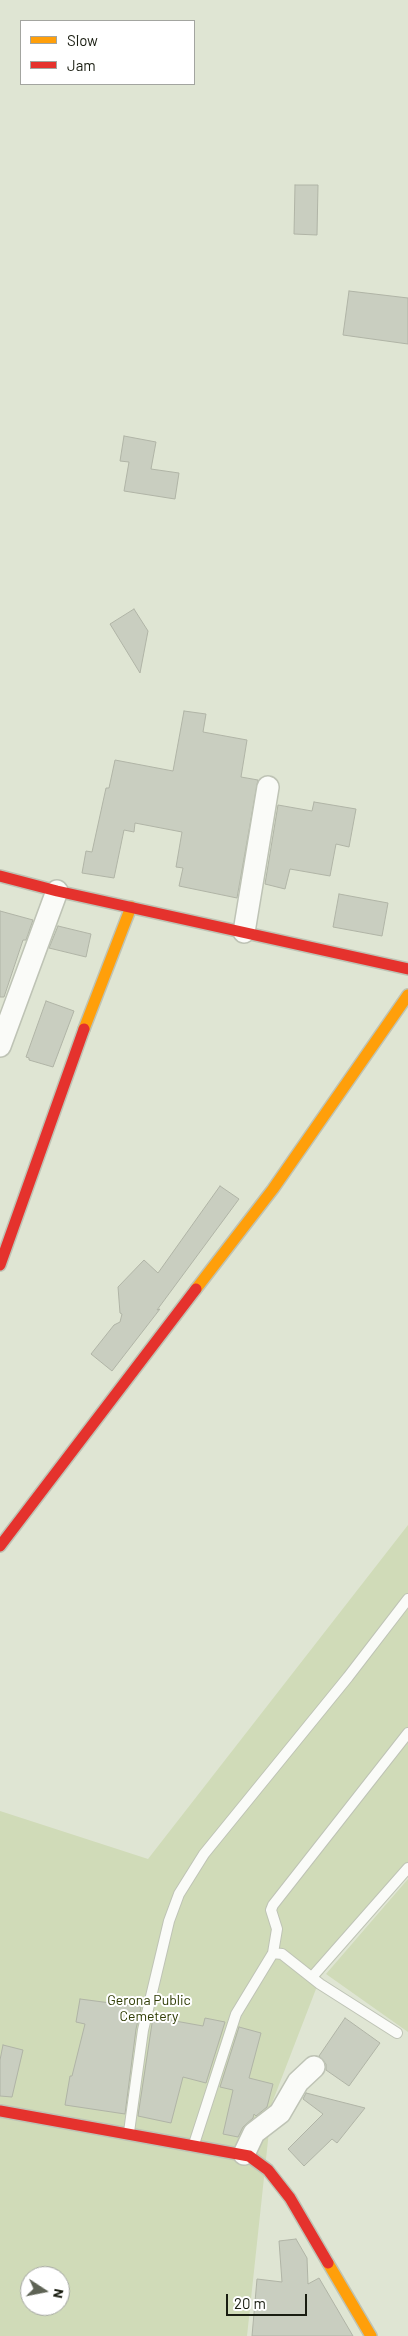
<!DOCTYPE html>
<html>
<head>
<meta charset="utf-8">
<style>
  body { margin:0 }
  #map { position:relative; width:408px; height:2336px; overflow:hidden; background:#dfe5d3; font-family:Barlow,sans-serif }
  canvas { display:block }
  .legend { position:absolute; left:20px; top:20px; width:175px; height:65px; box-sizing:border-box; background:#fff; border:1px solid #a3a5a0; margin:0; padding:6px 9px; list-style:none; font-size:15px; color:#191d11 }
  .legend li { display:flex; align-items:center; gap:10px; height:25px }
  .legend b { width:25px; border:1px solid #a3a5a0 }
  .north { position:absolute; left:20px; top:2266px; width:50px; height:50px; box-sizing:border-box; background:#fff; border:1px solid #a3a5a0; border-radius:50%; rotate:101deg; font-size:14px; font-weight:700; line-height:20px; text-align:center; color:#191d11 }
  .north::after { content:''; display:block; margin:auto; width:18px; height:22px; background:#5e6355; clip-path:polygon(50% 0,100% 100%,50% 72%,0 100%) }
  .scale { position:absolute; left:226px; top:2294px; width:81px; height:22px; box-sizing:border-box; border:2px solid #191d11; border-top:0; padding-left:6px; font-size:15px; line-height:18px; white-space:nowrap; color:#191d11; -webkit-text-stroke:4px #fff; paint-order:stroke }
</style>
</head>
<body>
<div id="map">
<canvas width="408" height="2336"></canvas>
<ul class="legend">
<li><b style="height:6px;background:#ff9f0a"></b>Slow</li>
<li><b style="height:6px;background:#e5322d"></b>Jam</li>
</ul>
<div class="north">N</div>
<div class="scale">20 m</div>
</div>
<script>
const ctx = document.querySelector('canvas').getContext('2d');
ctx.lineJoin = 'round';
function paint(path, color) {
  ctx.fillStyle = color;
  ctx.fill(path, 'evenodd');
}
function toPath(rows) {
  const path = new Path2D();
  for (const r of rows) {
    path.moveTo(r[0], r[1]);
    for (let i = 2; i < r.length; i += 2) path.lineTo(r[i], r[i + 1]);
  }
  return path;
}
function stroke(path, color, width, dash) {
  ctx.strokeStyle = color;
  ctx.lineWidth = width;
  ctx.lineCap = dash ? 'butt' : 'round';
  ctx.setLineDash(dash || []);
  ctx.stroke(path);
}
function drawText(font, color, halo, rows, align = 'center') {
  ctx.font = font + ' Barlow,sans-serif';
  ctx.lineWidth = 4;
  ctx.setLineDash([]);
  ctx.textBaseline = 'middle';
  ctx.strokeStyle = halo;
  ctx.fillStyle = color;
  for (const [text, x, y, turn = 0] of rows) {
    ctx.save();
    ctx.translate(x, y);
    ctx.rotate((+turn || 0) * Math.PI / 180);
    ctx.textAlign = isNaN(turn) ? turn : align;
    if (halo) ctx.strokeText(text, 0, 0);
    ctx.fillText(text, 0, 0);
    ctx.restore();
  }
}
paint(toPath([
  [408,1525,408,1871,321,1976,272,2103,247,2336,0,2336,0,1811,148,1859],
  [30,2276,60,2276,60,2306,30,2306],
  [408,1879,408,2032,326,1974]
]), '#d0dbb8');
const building = toPath([
  [295,185,318,185,317,235,294,234,295,185],
  [349,291,408,298,408,344,343,335,349,291],
  [124,436,156,442,151,469,179,473,175,499,124,491,129,462,120,461,124,436],
  [134,609,148,631,140,673,110,624,134,609],
  [184,711,206,714,203,732,247,740,241,777,258,780,237,898,179,886,183,868,176,867,182,832,135,823,134,832,124,830,114,878,82,873,86,851,92,852,106,788,109,788,115,760,173,771,184,711],
  [314,802,356,809,349,847,336,844,330,876,290,869,285,889,265,884,278,805,312,811,314,802],
  [339,894,388,903,382,936,333,927,339,894],
  [0,911,33,920,26,940,23,940,4,997,0,997,0,911],
  [58,926,91,934,86,957,49,948,58,926],
  [46,1001,74,1011,53,1067,29,1060,29,1058,26,1057,46,1001],
  [220,1186,239,1199,157,1310,160,1309,112,1371,91,1354,114,1325,120,1322,122,1314,120,1313,118,1287,144,1260,158,1273,220,1186],
  [80,1999,141,2007,136,2029,125,2114,65,2105,70,2076,72,2076,85,2024,76,2022,80,1999],
  [153,2017,203,2026,205,2018,225,2022,206,2083,183,2077,171,2123,138,2116,153,2017],
  [345,2018,380,2043,349,2086,326,2070,326,2064,319,2056,345,2018],
  [239,2027,261,2033,249,2078,273,2084,267,2107,256,2116,254,2114,253,2118,243,2127,238,2137,223,2134,233,2090,220,2087,239,2027],
  [3,2045,23,2050,12,2097,0,2096,0,2060,3,2045],
  [306,2093,365,2108,337,2143,332,2139,304,2166,288,2149,323,2114,303,2099,306,2093],
  [296,2239,307,2258,308,2284,319,2278,353,2336,252,2336,257,2279,282,2282,279,2241,296,2239]
]);
paint(building, '#c9cec0');
stroke(building, '#b0b4a6', 1);
const lane = toPath([
  [273,1953,277,1929,271,1910,273,1905,408,1733],
  [312,1977,408,1868],
  [129,2132,143,2030,169,1921,179,1894,204,1854,348,1677,408,1599],
  [194,2144,236,2014,273,1953,282,1954,320,1984,397,2033]
]);
const street = toPath([
  [244,932,268,787],
  [0,1046,57,891],
  [244,2154,254,2133,280,2113,298,2082,314,2067]
]);
const slow = toPath([
  [84,1029,131,907],
  [196,1289,273,1189,408,995],
  [328,2263,371,2336]
]);
const jam = toPath([
  [0,876,57,891,408,969],
  [0,1265,84,1029],
  [0,1546,196,1289],
  [0,2111,249,2156,268,2170,290,2198,328,2263]
]);
stroke(lane, '#bec3b5', 12);
stroke(street, '#bec3b5', 24);
stroke(slow, '#bec3b5', 14);
stroke(jam, '#bec3b5', 14);
stroke(lane, '#fafbf8', 10);
stroke(street, '#fafbf8', 21);
stroke(slow, '#ff9f0a', 11);
stroke(jam, '#e5322d', 11);
drawText('14px', '#2e3b03', '#fff', [
  ["Gerona Public",149,2000],
  ["Cemetery",149,2016]
]);
</script>
</body>
</html>
